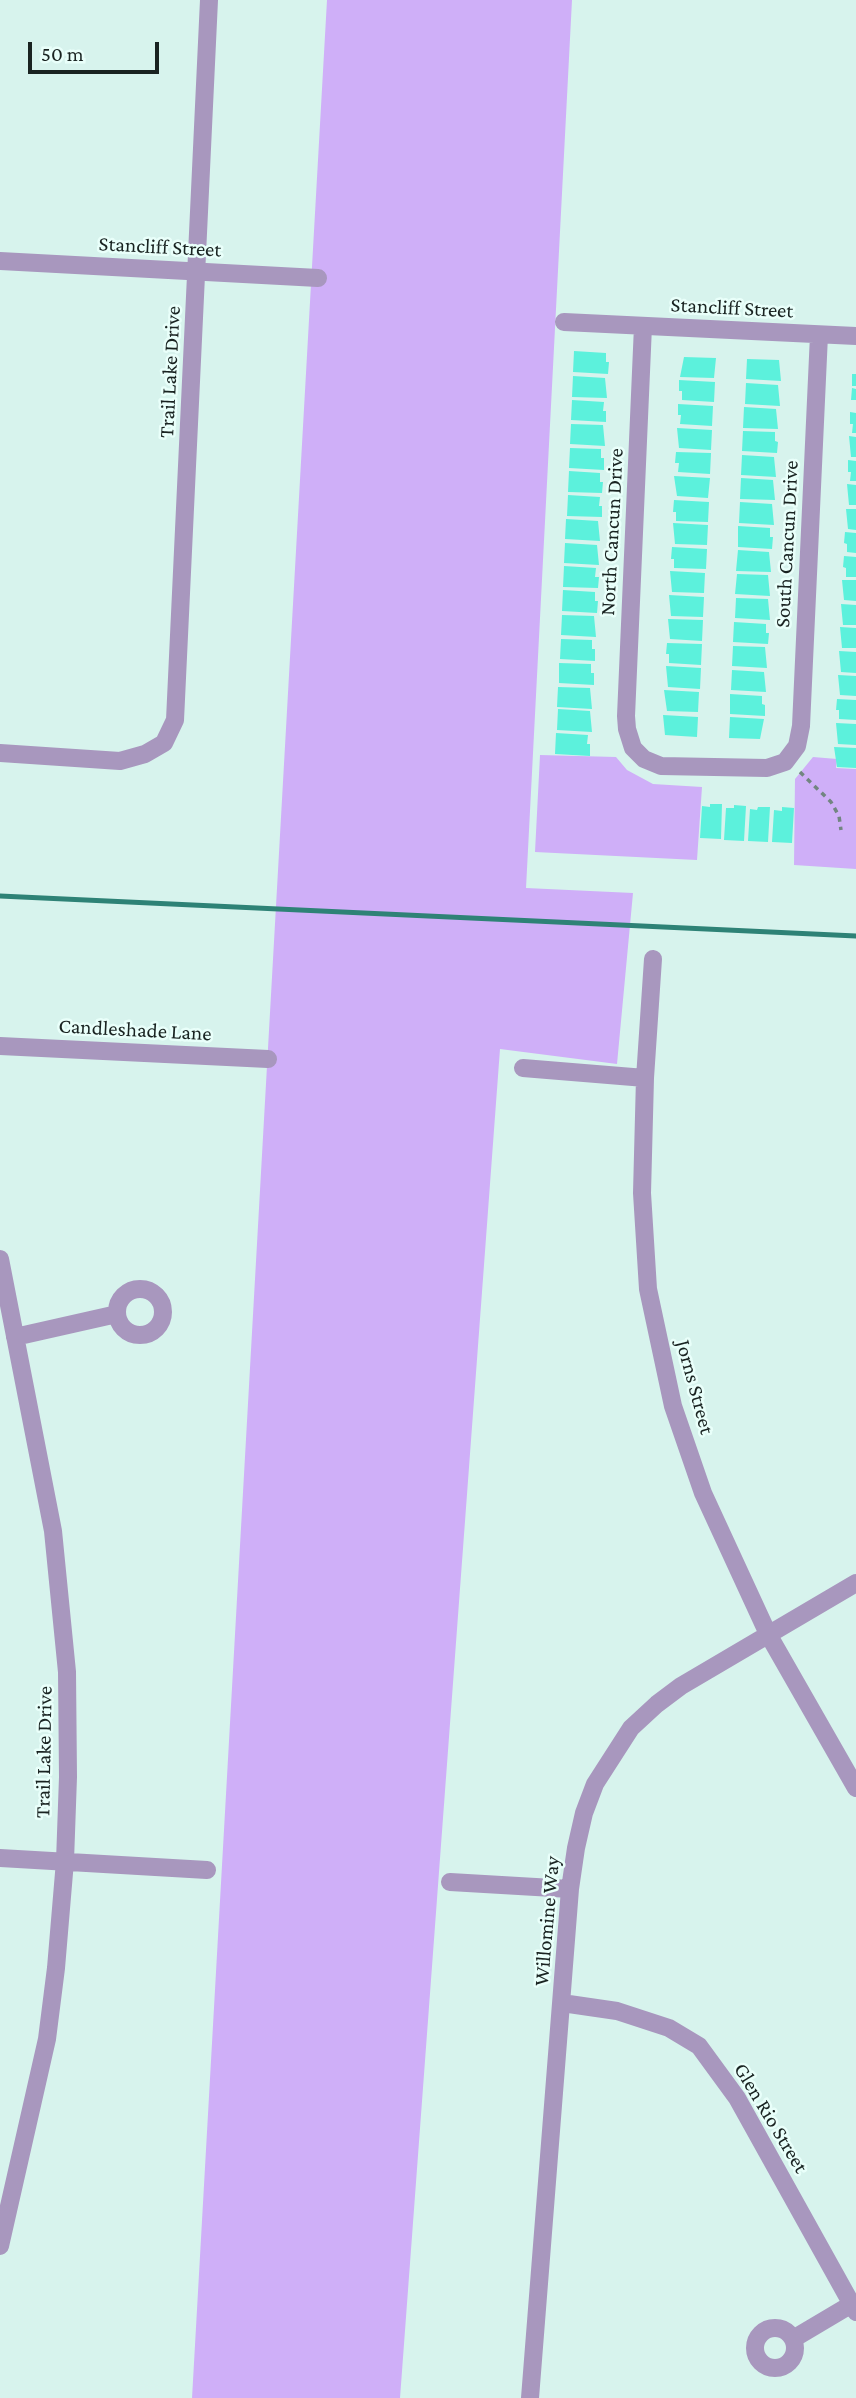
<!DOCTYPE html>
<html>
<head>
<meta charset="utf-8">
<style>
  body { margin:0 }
  #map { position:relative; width:856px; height:2398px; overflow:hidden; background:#d7f3ed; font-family:"Crimson Pro",serif }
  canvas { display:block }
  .scale { position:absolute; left:28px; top:42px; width:131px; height:32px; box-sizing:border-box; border:4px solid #192321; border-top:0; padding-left:9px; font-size:21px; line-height:24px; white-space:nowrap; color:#192321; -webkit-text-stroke:5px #e9fffa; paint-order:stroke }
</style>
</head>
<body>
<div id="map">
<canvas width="856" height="2398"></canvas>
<div class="scale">50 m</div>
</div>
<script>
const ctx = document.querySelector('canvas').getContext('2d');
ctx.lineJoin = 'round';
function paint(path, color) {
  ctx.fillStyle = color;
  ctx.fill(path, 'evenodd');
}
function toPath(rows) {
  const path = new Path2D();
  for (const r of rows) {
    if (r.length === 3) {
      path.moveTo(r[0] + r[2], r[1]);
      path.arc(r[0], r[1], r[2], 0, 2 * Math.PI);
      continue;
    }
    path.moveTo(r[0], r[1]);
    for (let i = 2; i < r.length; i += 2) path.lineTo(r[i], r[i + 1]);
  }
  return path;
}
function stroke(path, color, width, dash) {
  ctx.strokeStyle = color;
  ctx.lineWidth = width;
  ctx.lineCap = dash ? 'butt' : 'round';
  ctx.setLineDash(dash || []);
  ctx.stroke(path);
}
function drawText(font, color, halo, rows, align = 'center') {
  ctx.font = font + ' "Crimson Pro",serif';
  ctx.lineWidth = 5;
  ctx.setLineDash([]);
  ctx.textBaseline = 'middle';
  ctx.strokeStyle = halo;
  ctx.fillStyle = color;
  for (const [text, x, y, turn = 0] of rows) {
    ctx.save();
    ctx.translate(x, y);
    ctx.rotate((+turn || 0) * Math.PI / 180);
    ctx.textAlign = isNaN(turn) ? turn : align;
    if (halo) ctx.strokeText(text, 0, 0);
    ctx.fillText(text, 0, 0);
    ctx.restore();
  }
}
paint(toPath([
  [327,0,572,0,526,888,633,893,617,1064,500,1049,400,2398,192,2398],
  [540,755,616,757,627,770,653,784,702,787,697,860,535,852],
  [813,757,837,759,836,768,856,769,856,869,794,865,795,779]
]), '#cfaff8');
stroke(toPath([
  [0,896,856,936]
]), '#2e8276', 5);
paint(toPath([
  [574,351,606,353,606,362,609,362,608,374,573,372],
  [684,357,716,358,714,378,680,377],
  [747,359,779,360,781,381,746,379],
  [852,374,856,374,856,386,852,386],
  [573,376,605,378,607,398,572,397],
  [679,380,715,382,714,402,682,400,682,391,679,391],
  [746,383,778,385,780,406,745,404],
  [852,388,856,389,856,400,851,400],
  [572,400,604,402,603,411,606,411,606,422,571,420],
  [678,404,713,406,712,426,680,424,681,415,678,415],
  [744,407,776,409,778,429,743,428],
  [850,412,856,413,856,433,852,433,853,424,850,424],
  [571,424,603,425,605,446,570,444],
  [677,428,712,430,711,450,679,448],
  [743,431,775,432,775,441,778,442,777,453,742,451],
  [849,436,856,437,856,457,851,457],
  [570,448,601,449,601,458,604,458,604,470,569,468],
  [676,452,711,453,710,474,678,472,679,463,675,463],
  [742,455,774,457,776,477,741,475],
  [848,460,856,461,856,481,850,481,851,472,848,472],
  [569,471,600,473,600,482,603,482,602,493,568,492],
  [674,476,710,478,708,498,677,496],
  [741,478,773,480,775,500,740,499],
  [847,484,856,485,856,505,849,505],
  [568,495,600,497,599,506,602,506,602,517,567,516],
  [674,500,709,502,708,522,676,521,676,512,673,512],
  [740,502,772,504,774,525,739,523],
  [846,509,856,509,856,530,848,529],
  [566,519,598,521,600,541,565,539],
  [673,523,708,525,707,545,675,544],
  [738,526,770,528,770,537,773,537,772,549,738,547],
  [845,532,856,533,856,553,847,552,847,544,844,543],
  [565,543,597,545,599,565,564,563],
  [672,547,707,549,706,569,674,568,674,559,671,559],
  [738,550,769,552,771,572,736,571],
  [844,556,856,557,856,577,846,577,846,568,843,567],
  [564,566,596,568,595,577,599,577,598,588,563,587],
  [670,571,705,573,704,593,672,592],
  [737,574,768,575,770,596,735,594],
  [842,580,856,580,856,601,844,600],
  [563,590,595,592,595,601,598,601,597,613,562,611],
  [669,595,704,597,703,617,671,616],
  [736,598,768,599,770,620,735,618],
  [841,604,856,605,856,625,843,625],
  [562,615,594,616,596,637,561,635],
  [668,619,703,620,702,641,670,639],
  [734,622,766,624,766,633,769,633,768,644,733,642],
  [840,627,856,628,856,648,842,648],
  [561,639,592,640,592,649,595,649,595,661,560,659],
  [667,643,702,644,701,665,669,663,669,654,666,654],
  [733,646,765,647,767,668,732,666],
  [839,651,856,652,856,673,841,672],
  [559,663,591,664,591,673,594,673,594,685,559,683],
  [666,666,701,668,700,689,668,687],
  [732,670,764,672,766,692,731,690],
  [838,675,856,676,856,696,840,695],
  [558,687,590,688,592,709,557,707],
  [664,690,699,692,698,712,667,711],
  [730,694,762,696,762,704,765,705,765,716,730,714],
  [837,699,856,700,856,720,839,719,839,710,836,710],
  [558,709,590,711,592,732,557,730],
  [663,715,698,717,697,737,665,735],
  [730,717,764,719,760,739,729,738],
  [836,723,856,724,856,745,838,744],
  [556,733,588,735,587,744,590,744,590,756,555,754],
  [834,747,856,748,856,768,837,767],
  [710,804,722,804,721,839,700,838,702,806,710,807],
  [734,805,746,806,744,841,724,840,726,808,734,808],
  [758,807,770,807,768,842,748,841,750,809,757,810],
  [782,807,794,808,792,843,772,842,774,810,782,811]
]), '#5cf1dc');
stroke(toPath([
  [800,772,831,802,839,816,841,830]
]), '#728581', 3.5, [5, 5]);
stroke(toPath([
  [0,261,318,278],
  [564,322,856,336],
  [643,326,626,716,627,729,633,748,644,759,661,766,767,768,785,762,797,746,801,726,819,335],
  [0,753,120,761,145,754,164,743,175,720,209,0],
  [653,959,645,1078,642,1193,648,1289,673,1406,703,1493,768,1634,856,1788],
  [0,1046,268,1059],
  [523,1068,645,1078],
  [0,1259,53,1531,67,1672,68,1777,65,1861,56,1968,47,2039,0,2246],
  [140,1312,23],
  [15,1337,117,1314],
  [0,1858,207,1870],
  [450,1882,570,1889],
  [562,2003,617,2011,669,2028,699,2046,737,2098,856,2312],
  [775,2348,20],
  [793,2339,852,2304],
  [530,2398,570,1889,576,1848,584,1813,595,1784,631,1728,657,1704,681,1686,856,1583]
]), '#a897be', 18);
drawText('21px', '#192321', '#e9fffa', [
  ["Stancliff Street",160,247,3],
  ["Stancliff Street",732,308,3],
  ["Trail Lake Drive",170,372,-87],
  ["North Cancun Drive",612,532,-87],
  ["South Cancun Drive",787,544,-87],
  ["Candleshade Lane",135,1030,3],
  ["Jorns Street",695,1387,75],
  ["Trail Lake Drive",44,1752,-89],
  ["Willomine Way",547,1921,-85],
  ["Glen Rio Street",771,2118,59]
]);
</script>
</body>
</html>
